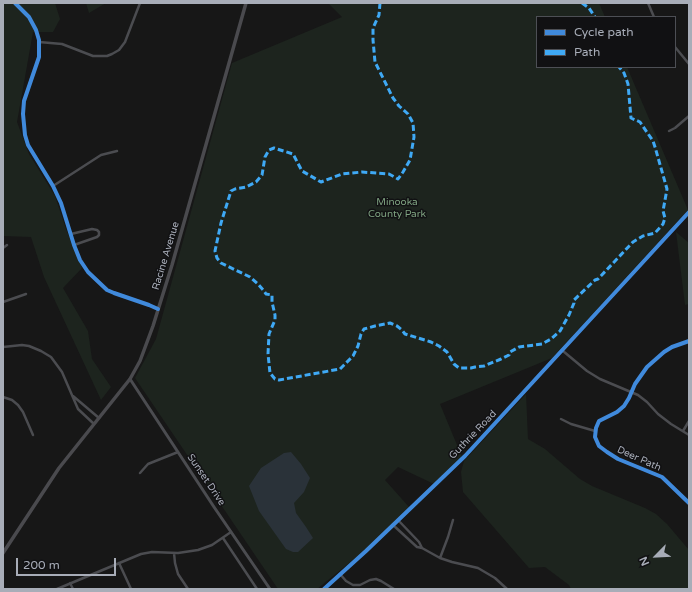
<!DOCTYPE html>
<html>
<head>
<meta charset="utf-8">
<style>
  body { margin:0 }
  #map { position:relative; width:692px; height:592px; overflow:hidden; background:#171717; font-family:"Varela Round",sans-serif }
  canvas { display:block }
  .frame { position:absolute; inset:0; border:4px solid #a8adb8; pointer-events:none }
  .legend { position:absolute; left:536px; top:16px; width:140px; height:52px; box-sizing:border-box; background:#111113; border:1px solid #4d4f55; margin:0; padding:5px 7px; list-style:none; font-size:12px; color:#a8adb8 }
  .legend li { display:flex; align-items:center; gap:8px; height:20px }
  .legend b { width:20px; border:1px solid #4d4f55 }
  .north { position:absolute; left:636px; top:536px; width:40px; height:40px; -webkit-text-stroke:3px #111113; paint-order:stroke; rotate:246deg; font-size:11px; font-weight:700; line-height:16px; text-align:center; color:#a8adb8 }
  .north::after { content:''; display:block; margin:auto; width:14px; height:18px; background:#a8adb8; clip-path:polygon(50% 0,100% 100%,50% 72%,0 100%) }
  .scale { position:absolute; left:16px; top:558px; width:100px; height:18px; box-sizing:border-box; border:2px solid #a8adb8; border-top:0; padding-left:5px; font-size:12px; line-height:14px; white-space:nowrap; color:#a8adb8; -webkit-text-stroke:3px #111113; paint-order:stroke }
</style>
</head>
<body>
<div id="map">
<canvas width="692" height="592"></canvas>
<div class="frame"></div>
<ul class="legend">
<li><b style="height:5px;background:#408adc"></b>Cycle path</li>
<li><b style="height:5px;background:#3fa9f5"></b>Path</li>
</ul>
<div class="north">N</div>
<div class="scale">200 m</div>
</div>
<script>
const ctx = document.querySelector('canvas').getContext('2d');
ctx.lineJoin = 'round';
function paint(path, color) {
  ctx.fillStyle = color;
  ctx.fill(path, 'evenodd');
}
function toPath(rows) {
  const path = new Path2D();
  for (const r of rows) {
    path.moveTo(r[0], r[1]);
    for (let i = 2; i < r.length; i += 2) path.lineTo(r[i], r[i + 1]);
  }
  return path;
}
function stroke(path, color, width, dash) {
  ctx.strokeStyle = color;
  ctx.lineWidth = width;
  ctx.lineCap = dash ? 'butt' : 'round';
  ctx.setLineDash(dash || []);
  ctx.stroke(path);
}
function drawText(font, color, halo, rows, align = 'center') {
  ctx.font = font + ' "Varela Round",sans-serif';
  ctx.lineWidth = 3;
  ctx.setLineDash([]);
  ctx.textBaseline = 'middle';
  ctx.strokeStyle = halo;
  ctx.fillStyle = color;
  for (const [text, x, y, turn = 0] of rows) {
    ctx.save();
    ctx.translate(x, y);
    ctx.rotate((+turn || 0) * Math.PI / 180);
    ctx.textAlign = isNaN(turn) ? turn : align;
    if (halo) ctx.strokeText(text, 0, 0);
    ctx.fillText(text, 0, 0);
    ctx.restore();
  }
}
paint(toPath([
  [3,3,55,3,60,19,53,32,33,32,17,122,29,154,55,196,66,229,82,268,63,288,88,331,92,359,111,387,101,400,44,277,31,237,3,236],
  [86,3,106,3,89,13],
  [328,3,599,3,605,17,537,17,537,67,627,67,688,210,552,358,440,404,462,457,434,484,398,467,385,480,409,507,364,551,317,589,278,589,135,378,156,339,232,63,342,17],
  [676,232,689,243,689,304,685,305],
  [526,394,528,439,545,449,580,479,592,486,645,508,656,514,667,524,689,550,689,589,571,589,569,585,545,567,529,568,463,492,461,472,464,461]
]), '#1d241e');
paint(toPath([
  [291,452,301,464,310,478,304,492,294,503,296,513,306,527,313,538,298,552,293,552,286,549,259,511,249,486,261,468,284,453]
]), '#2a3239');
stroke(toPath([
  [15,3,29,17,36,30,39,40,39,57,24,101,23,114,25,135,28,145,53,186,61,203,74,245,80,260,88,272,107,290,114,293,149,305,158,309],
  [648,3,654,17],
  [39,42,62,44,93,56,107,56,112,54,119,50,125,42,140,3],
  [675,47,689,64],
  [669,131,675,128,689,116],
  [53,186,101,155,117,151],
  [71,234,92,229,97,230,99,232,99,235,97,237,74,245],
  [3,248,7,245],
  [3,302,26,294],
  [689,341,672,347,664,352,647,367,635,384,629,398,624,406,617,412,599,421,596,428,595,437,599,446,607,452,618,459,662,477,689,503],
  [3,347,22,345,29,346,41,351,51,357,62,372,78,409,94,424],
  [563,351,587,371,600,379,638,395,647,402,658,414,671,424,689,435],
  [73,396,99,418],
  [3,397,12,400,18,405,23,412,33,435],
  [561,419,571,424,595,431],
  [683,431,689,421],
  [140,473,148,464,178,452],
  [398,520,419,542,422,548],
  [393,525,417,547,422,548,440,558,452,562,478,568,495,578,507,589],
  [223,538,257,589],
  [174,553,175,563,178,574,188,589],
  [440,558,448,537,453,520],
  [119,563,131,589],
  [340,574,346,581,353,585,360,585,370,580,376,579,381,581,394,589],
  [70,583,73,589],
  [57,589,141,554,152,552,178,553,198,550,212,545,231,532]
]), '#4b4c50', 2.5);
stroke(toPath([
  [130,379,214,507,270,589],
  [324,589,366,551,465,456,689,212]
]), '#4b4c50', 3);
stroke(toPath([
  [3,553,59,468,130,379,140,361,153,326,172,265,246,3]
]), '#4a4a4e', 3.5);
stroke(toPath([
  [380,3,379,15,373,28,373,40,375,62,393,98,399,106,408,114,413,123,414,137,410,160,403,172,398,179,389,174,362,172,342,174,321,182,302,171,293,154,274,148,269,150,265,157,262,175,256,182,246,187,235,189,231,191,221,223,215,251,217,258,221,263,250,277,258,284,264,291,266,294,272,295,272,302,275,315,275,320,269,334,268,354,270,373,275,379,279,380,340,369,353,356,358,346,361,334,364,329,375,326,390,323,397,326,402,330,405,334,431,342,439,346,447,352,454,364,459,368,471,368,475,367,484,366,501,359,509,355,510,352,519,347,542,344,551,339,560,331,569,315,574,303,574,300,595,280,598,279,633,242,643,236,655,233,663,224,665,218,663,211,667,189,655,147,653,141,640,122,631,118,628,84,624,73,619,67],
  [582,3,589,8,595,17]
]), '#3fa9f5', 3, [6, 3]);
stroke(toPath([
  [15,3,29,17,36,30,39,40,39,57,24,101,23,114,25,135,28,145,53,186,61,203,74,245,80,260,88,272,107,290,114,293,149,305,158,309],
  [689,341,672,347,664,352,647,367,635,384,629,398,624,406,617,412,599,421,596,428,595,437,599,446,607,452,618,459,662,477,689,503],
  [324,589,366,551,465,456,689,212]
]), '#408adc', 4);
drawText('10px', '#7fa381', '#111113', [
  ["Minooka",397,202],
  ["County Park",397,214]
]);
drawText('10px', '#a8adb8', '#111113', [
  ["Racine Avenue",166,256,-73],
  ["Guthrie Road",473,435,-46],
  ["Deer Path",639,459,24],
  ["Sunset Drive",206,480,56]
]);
</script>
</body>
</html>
